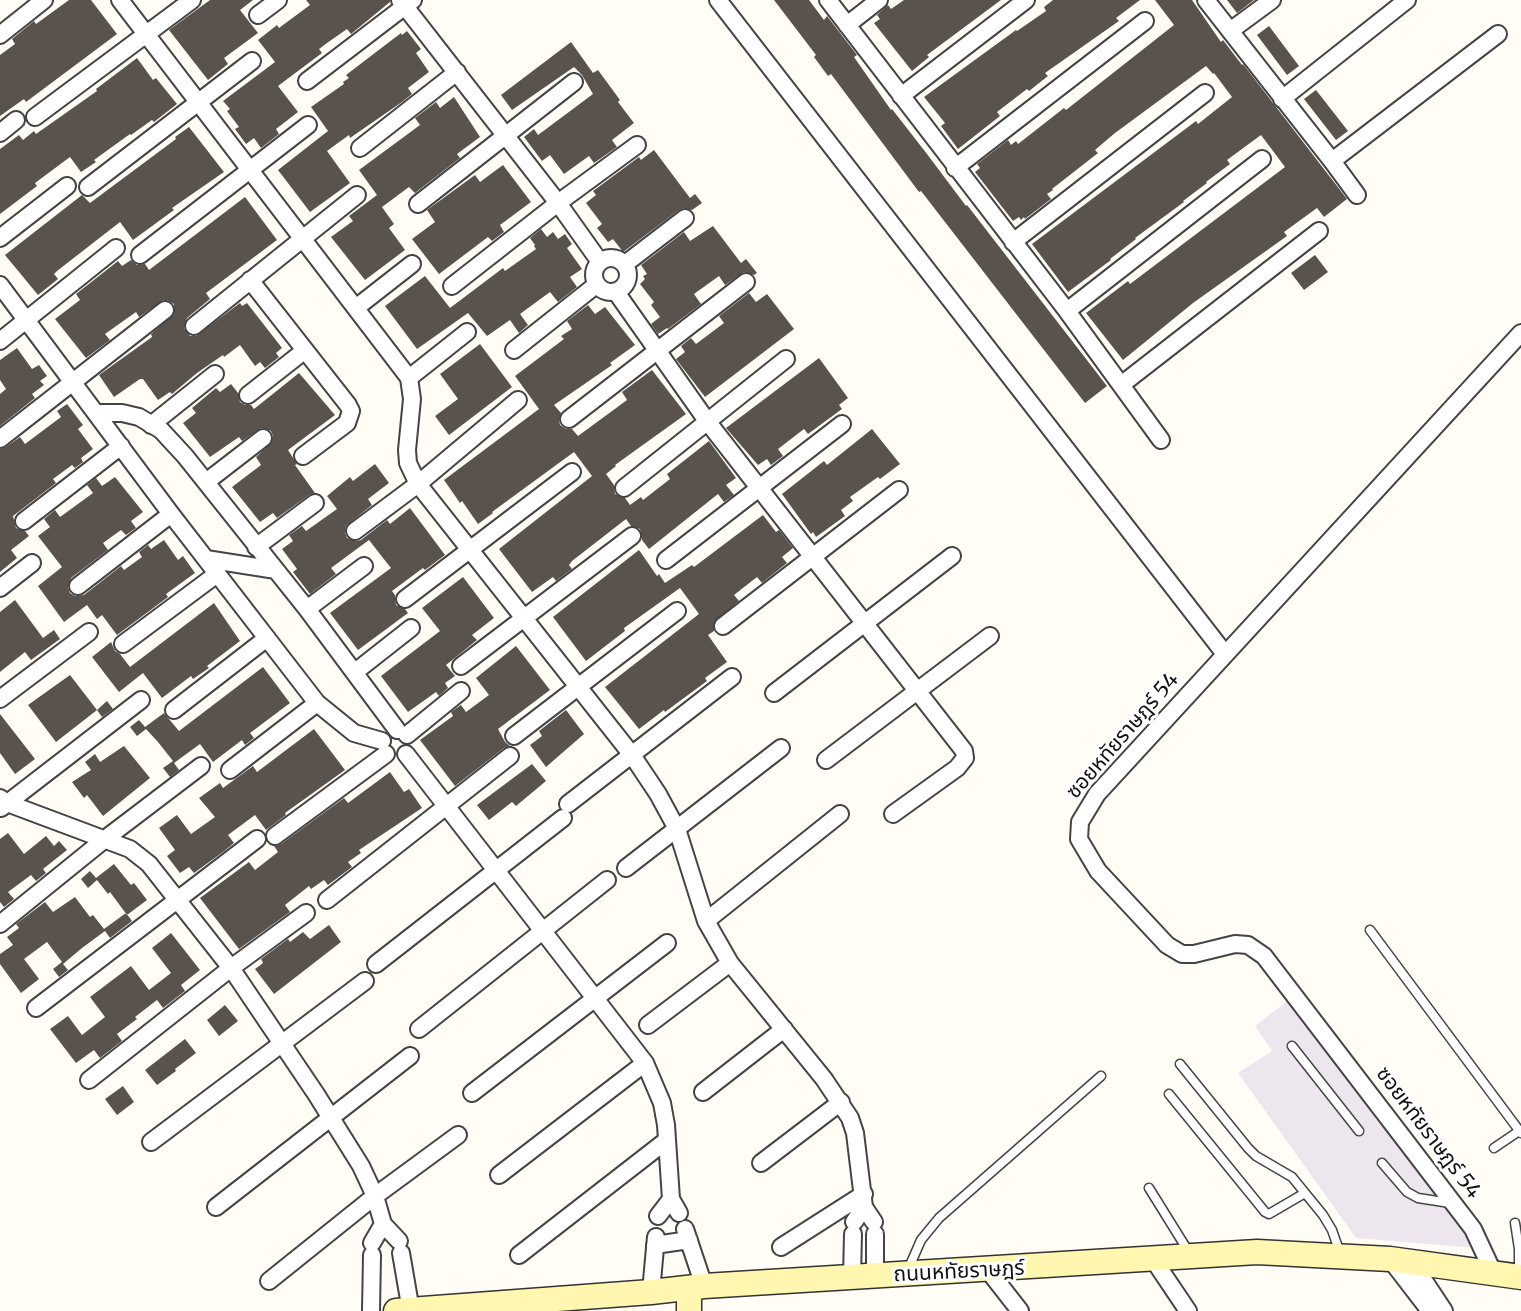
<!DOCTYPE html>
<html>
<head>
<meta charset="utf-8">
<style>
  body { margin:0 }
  canvas { display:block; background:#fffdf5 }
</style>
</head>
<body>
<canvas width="1521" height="1311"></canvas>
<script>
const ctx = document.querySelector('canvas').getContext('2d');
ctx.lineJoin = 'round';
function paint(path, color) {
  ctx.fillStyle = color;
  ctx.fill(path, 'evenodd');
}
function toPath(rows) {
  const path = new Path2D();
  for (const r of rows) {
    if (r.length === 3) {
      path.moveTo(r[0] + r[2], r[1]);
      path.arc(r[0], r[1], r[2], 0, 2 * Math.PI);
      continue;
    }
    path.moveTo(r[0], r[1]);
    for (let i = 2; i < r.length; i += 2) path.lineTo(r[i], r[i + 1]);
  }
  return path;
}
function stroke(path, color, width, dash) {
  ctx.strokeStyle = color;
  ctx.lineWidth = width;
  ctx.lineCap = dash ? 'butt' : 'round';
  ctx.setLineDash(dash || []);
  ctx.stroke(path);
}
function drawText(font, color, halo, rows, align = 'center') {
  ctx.font = font + ' Merriweather,"Noto Sans Thai",serif';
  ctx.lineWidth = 6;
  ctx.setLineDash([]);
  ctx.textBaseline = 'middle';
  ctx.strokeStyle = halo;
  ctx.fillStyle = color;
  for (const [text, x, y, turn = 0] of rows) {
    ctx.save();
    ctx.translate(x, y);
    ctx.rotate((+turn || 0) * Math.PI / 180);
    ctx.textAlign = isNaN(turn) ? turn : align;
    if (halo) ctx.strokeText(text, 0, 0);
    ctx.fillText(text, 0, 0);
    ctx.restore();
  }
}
paint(toPath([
  [1290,999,1463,1224,1475,1248,1356,1238,1238,1073,1272,1051,1255,1026]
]), '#eee6ef');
paint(toPath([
  [69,0,91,0,117,34,26,102,24,99,0,116,0,55,15,44,12,39,34,21,36,24],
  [210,0,253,0,240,10,258,33,224,58,228,64,208,80,169,30],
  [306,0,390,0,390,2,351,34,347,29,327,43,319,49,322,53,278,86,298,112,276,129,279,134,261,148,254,138,246,144,235,129,239,127,227,111,230,109,223,101,275,62,258,40,277,25,279,28,310,5],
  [774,0,809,0,824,20,827,16,857,55,854,57,891,110,892,109,927,154,966,206,967,205,1107,386,1085,403,921,191,919,192,831,74,828,76,814,57,816,55],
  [904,0,1001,0,927,55,929,57,912,71,874,23,880,19,877,15,888,5,891,9],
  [1053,0,1140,0,1116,18,1119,21,1045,73,1048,76,1029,91,1027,89,997,112,1000,116,958,149,941,126,945,123,924,97,1016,30,1017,31,1046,11,1044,7],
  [1155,0,1192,0,1221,42,1223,40,1242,65,1243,64,1347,199,1324,217,1317,208,1284,232,1287,236,1193,303,1123,360,1086,313,1128,281,1130,284,1285,167,1261,135,1227,160,1230,164,1206,182,1207,183,1183,201,1184,202,1135,238,1136,239,1110,259,1111,260,1068,292,1032,244,1196,121,1198,124,1232,97,1214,73,1213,74,1206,66,1115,133,1095,150,1098,153,1052,189,1053,190,1047,194,1051,199,1025,219,1024,217,1021,220,1019,217,1013,221,975,172,980,168,977,164,1008,140,1011,145,1016,141,1018,144,1064,108,1066,110,1174,25],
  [1227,0,1254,0,1237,13],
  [1269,26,1299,66,1287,75,1257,35],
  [407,31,421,49,416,53,429,72,408,88,412,94,402,102,350,138,349,135,327,151,350,183,310,212,278,170,328,131,311,107,344,84,343,82,349,78,346,75,401,33,402,35],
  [571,42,593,73,598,70,620,100,618,102,634,123,612,140,617,147,594,163,589,156,564,174,550,155,542,161,524,137,534,129,538,135,593,94,582,75,574,67,512,110,501,95],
  [137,58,153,80,156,78,177,104,154,122,152,120,131,135,130,134,94,160,96,162,81,172,70,157,35,183,37,186,0,214,0,149,19,135,23,140,34,131,36,134,97,91,96,89],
  [1316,90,1348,131,1336,140,1304,99],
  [454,97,480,137,457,154,460,158,415,193,409,187,382,207,394,224,389,228,405,250,365,280,331,237,353,221,349,216,377,195,359,170,420,125,415,118,436,102,440,108],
  [189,127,224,172,172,208,174,210,133,240,120,222,57,271,54,274,58,279,38,295,5,255,82,195,90,203,176,139,175,137],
  [654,150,690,198,695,194,702,203,692,210,684,208,679,210,623,252,613,239,608,242,597,228,602,224,586,203,596,195,593,191,639,157,641,160],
  [503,165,531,202,500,225,504,232,492,241,488,237,439,274,412,239,435,222,427,210,475,175,480,182],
  [245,197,277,240,206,293,210,299,187,318,184,328,190,336,196,336,240,303,242,306,247,303,282,348,276,353,279,357,265,368,260,362,255,366,240,345,224,357,223,355,197,373,172,394,170,392,158,400,143,379,140,379,114,397,99,375,152,337,151,334,174,314,174,304,169,301,163,300,139,317,136,312,105,334,110,340,86,358,55,319,80,300,76,294,118,261,122,266,131,260,137,265,145,264,149,270],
  [713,226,741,263,746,259,757,273,754,275,744,272,725,285,719,276,694,294,701,304,668,329,667,328,658,334,651,324,660,317,651,305,654,302,640,284,645,279,643,276,647,274,641,265,684,232,690,241],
  [541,229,547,237,553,232,558,239,565,234,572,244,567,248,582,269,570,277,577,287,558,302,550,292,520,314,528,325,519,333,510,320,487,336,468,313,417,349,385,306,425,276,450,308,503,268,505,271,536,249,534,246,535,245,530,238],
  [1315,255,1328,272,1304,290,1291,273],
  [749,293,756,302,767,294,794,329,705,397,676,359,685,352,681,346,691,338,696,344,724,323,719,316],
  [588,305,595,314,605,307,635,345,610,363,612,365,554,405,561,413,559,420,560,425,566,429,572,429,578,436,627,400,622,392,652,370,686,414,615,465,616,466,606,474,614,485,615,494,625,498,630,505,641,497,643,500,670,479,667,474,709,441,736,478,726,485,734,495,724,502,718,494,649,549,642,540,640,529,631,526,626,519,572,561,569,565,572,569,556,581,553,577,532,592,499,549,592,476,574,452,492,512,493,513,478,524,462,501,460,503,444,480,539,409,515,376,564,339,561,336,572,329,567,321],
  [480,344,512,387,449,435,435,416,458,399,440,374],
  [17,348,32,369,39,365,47,376,40,381,44,385,32,394,35,398,0,426,0,394,6,389,0,380,0,360],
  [819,358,848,398,839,405,842,409,808,434,804,429,778,449,783,456,771,465,767,459,758,465,726,428],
  [299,373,335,415,288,450,297,464,295,465,315,493,309,495,277,518,273,513,260,522,232,487,261,465,256,457,272,442,273,436,271,431,261,428,242,441,239,437,210,457,183,423,196,413,192,408,216,388,220,392,231,384,238,393,240,402,245,405,251,405,254,409],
  [67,404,83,425,78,429,93,449,81,458,83,462,75,468,72,465,53,479,56,483,13,516,16,528,25,531,29,536,11,550,17,558,0,572,0,449,6,447,20,437,25,444,61,417,57,411],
  [872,429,900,464,880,479,878,477,850,497,853,501,841,510,845,516,816,537,813,532,811,534,782,494,824,461,827,465],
  [375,464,389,483,368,499,372,505,346,526,345,533,347,538,356,541,361,540,387,520,390,524,410,508,445,555,425,570,423,568,392,591,395,595,396,605,405,609,408,613,358,650,330,613,391,568,383,558,369,540,331,568,336,574,310,594,293,572,297,569,282,549,293,541,289,535,302,526,306,531,337,509,327,496,350,477,353,481],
  [115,477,143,512,131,521,136,528,126,535,121,530,103,543,108,550,71,578,68,587,70,593,75,596,84,595,121,566,124,570,142,557,139,552,148,545,151,549,164,540,178,560,183,556,195,573,166,594,168,597,117,635,102,615,97,619,87,605,64,622,38,586,62,567,38,536,50,527,44,519,55,510,60,517,93,493,87,485,96,478,102,486],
  [763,515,776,532,779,530,793,548,782,557,787,563,762,583,757,577,734,595,739,601,714,622,714,631,708,635,727,662,705,678,707,681,665,712,664,710,639,729,605,687,699,614,680,588,624,628,625,631,586,661,553,617,639,550,657,576,659,574,665,583,692,565,694,567],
  [463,577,494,618,472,635,477,640,446,665,455,676,445,683,448,688,439,696,436,692,408,712,381,676,440,631,422,608],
  [15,600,43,638,54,630,60,639,31,660,25,652,0,672,0,612],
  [214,603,240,641,207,666,209,668,193,679,191,676,162,698,143,673,119,692,92,657,111,642,115,651,120,654,130,667],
  [516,646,550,690,498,729,505,742,510,746,504,748,455,786,420,740,453,716,451,712,461,705,466,712,489,695,476,678],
  [263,667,290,703,250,733,254,738,245,745,242,740,213,762,200,744,174,763,179,770,170,777,163,768,173,761,158,742,146,729,137,736,130,727,139,720,145,727,164,713,179,731],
  [70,675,97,710,107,701,113,709,102,717,97,710,56,742,28,705],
  [566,710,584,734,546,767,530,745,542,736,539,731],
  [0,714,35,759,15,774,0,753],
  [314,729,345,770,285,813,286,815,266,830,255,815,228,835,234,843,223,852,194,873,189,867,180,873,167,856,175,850,159,828,177,815,191,834,215,817,199,798,220,783,223,788,253,766,257,772],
  [124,746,150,778,103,816,87,795,84,798,72,782,91,770,85,762,95,754,100,762],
  [532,764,546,781,516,806,512,802,489,820,477,805],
  [390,772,404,792,409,789,422,808,359,850,361,853,348,862,352,867,328,885,324,880,311,889,309,886,285,905,290,912,239,949,200,898,249,862,255,870,278,852,274,846,281,844,344,798,348,803],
  [8,833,24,854,46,836,54,846,59,841,67,850,43,869,46,873,36,881,31,875,8,892,14,899,4,907,0,902,0,839],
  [114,864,131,885,134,883,147,900,127,915,110,892,108,894,97,880,88,888,81,879,90,871,96,878],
  [75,897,90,917,93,915,104,929,126,913,132,921,110,938,105,931,82,948,63,964,68,970,59,977,53,969,62,962,47,942,24,959,39,979,21,993,0,964,0,954,13,945,7,937,19,928,16,924,45,902,53,912],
  [329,925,341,942,274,994,255,969,263,963,261,959,288,939,290,942,303,932,310,939],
  [171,933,200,970,181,985,185,991,163,1008,157,1000,135,1017,137,1019,117,1034,122,1041,100,1058,94,1050,76,1063,50,1029,68,1016,82,1035,105,1017,90,997,131,966,149,990,171,973,152,948],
  [225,1005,238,1021,219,1036,207,1020],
  [185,1039,196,1053,175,1069,176,1071,157,1085,145,1070],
  [123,1086,134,1102,117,1115,105,1099]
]), '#5a524d');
const lane = toPath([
  [1370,930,1521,1133],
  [1292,1046,1359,1131],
  [1180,1064,1248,1148,1256,1156,1292,1177,1323,1215,1332,1230,1340,1253],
  [1169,1094,1265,1212,1269,1214,1305,1193],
  [1494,1148,1519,1131],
  [1382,1163,1407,1192,1418,1198,1450,1203],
  [1149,1188,1190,1254],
  [1515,1223,1519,1249,1519,1276],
  [907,1272,921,1240,939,1218,1101,1076]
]);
const street = toPath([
  [120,0,409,378,412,399,407,450,408,463,418,484,632,755,658,794,677,829,706,921,730,963,824,1079,850,1118,855,1133,864,1207,874,1222],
  [400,0,558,203,600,262],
  [718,0,1225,654],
  [828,0,1067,311,1161,440],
  [1206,0,1332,161,1498,34],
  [258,15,278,0],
  [847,25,879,0],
  [1230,31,1272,0],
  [0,35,44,0],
  [307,81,413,0],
  [901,96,1026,0],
  [1282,99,1407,0],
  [35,117,192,0],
  [0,133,16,120],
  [360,148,457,72],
  [1332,161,1357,195],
  [955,168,1145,21],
  [88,187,252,61],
  [418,204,574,82],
  [0,238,67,186],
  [1013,242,1205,93],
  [140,255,308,125],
  [611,275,17],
  [625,264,685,218],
  [250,280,348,405,351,411,347,423,303,456],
  [0,285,171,514,317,703,354,733,382,741],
  [452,286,558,203,637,145],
  [616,292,707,421,964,751,965,758,957,768,893,814],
  [357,307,412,264],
  [1067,311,1262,159],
  [194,326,357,195],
  [0,341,116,248],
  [514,350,596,285],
  [409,378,467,332],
  [1121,385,1319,231],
  [248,395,304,351],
  [96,413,122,413,139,417,161,430,185,456,307,609,397,730],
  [569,419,746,282],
  [151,425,215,374],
  [0,439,165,310],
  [206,482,263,438],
  [624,488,786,359],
  [24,521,121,446],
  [355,531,418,484,518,400],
  [256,547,315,503],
  [206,559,276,570],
  [666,560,842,424],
  [78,586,171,514],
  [0,588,32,563],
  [405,599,572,472],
  [307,609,364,566],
  [723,626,899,490],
  [123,644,217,574],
  [461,666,632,536],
  [355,672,411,628],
  [774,693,952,556],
  [0,699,89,632],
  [174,710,267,638],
  [407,735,461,691],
  [514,736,677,611],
  [406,754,645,1063,662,1103,666,1125,671,1199,679,1213],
  [826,760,990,636],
  [230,770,317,703],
  [0,798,7,803,130,849,149,864,231,968,316,1094,361,1166,375,1196,383,1224,399,1241],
  [568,804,732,677],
  [1,808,141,700],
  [275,836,386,754],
  [626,868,781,748],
  [327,900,510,756],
  [706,921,840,814],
  [0,924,105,839,201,766],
  [376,964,563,818],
  [36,1008,257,839],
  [648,1025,730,963],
  [419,1029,607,880],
  [89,1080,231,968,306,913],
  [703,1092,784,1029],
  [472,1093,667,943],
  [151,1142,365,981],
  [761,1163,841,1102],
  [499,1175,645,1063],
  [216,1207,410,1056],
  [658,1216,671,1199],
  [854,1222,864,1207],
  [685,1229,704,1286],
  [875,1234,875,1277],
  [372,1243,383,1224],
  [655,1245,689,1240],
  [781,1247,864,1194],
  [401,1253,411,1311],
  [519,1255,667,1140],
  [1153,1259,1188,1311],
  [1390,1259,1430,1311],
  [1411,1261,1444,1311],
  [988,1270,1020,1311],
  [1493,1272,1473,1229,1264,956,1248,945,1235,944,1194,954,1182,954,1167,945,1098,871,1079,839,1080,822,1097,794,1521,333],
  [852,1278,853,1234],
  [269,1281,375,1196,458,1135],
  [651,1292,656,1237],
  [371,1311,372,1255]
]);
const secondary = toPath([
  [689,1288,689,1311],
  [396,1311,651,1292,704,1286,1257,1252,1390,1259,1521,1277]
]);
stroke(lane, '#444', 11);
stroke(street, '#444', 20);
stroke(secondary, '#333', 27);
stroke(lane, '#fff', 8);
stroke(street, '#fff', 16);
stroke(secondary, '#fff6b0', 24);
drawText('21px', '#111', '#fff', [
  ["ซอยหทัยราษฎร์ 54",1123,736,-49],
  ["ซอยหทัยราษฎร์ 54",1428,1133,53],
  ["ถนนหทัยราษฎร์",959,1272,-3]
]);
</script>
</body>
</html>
